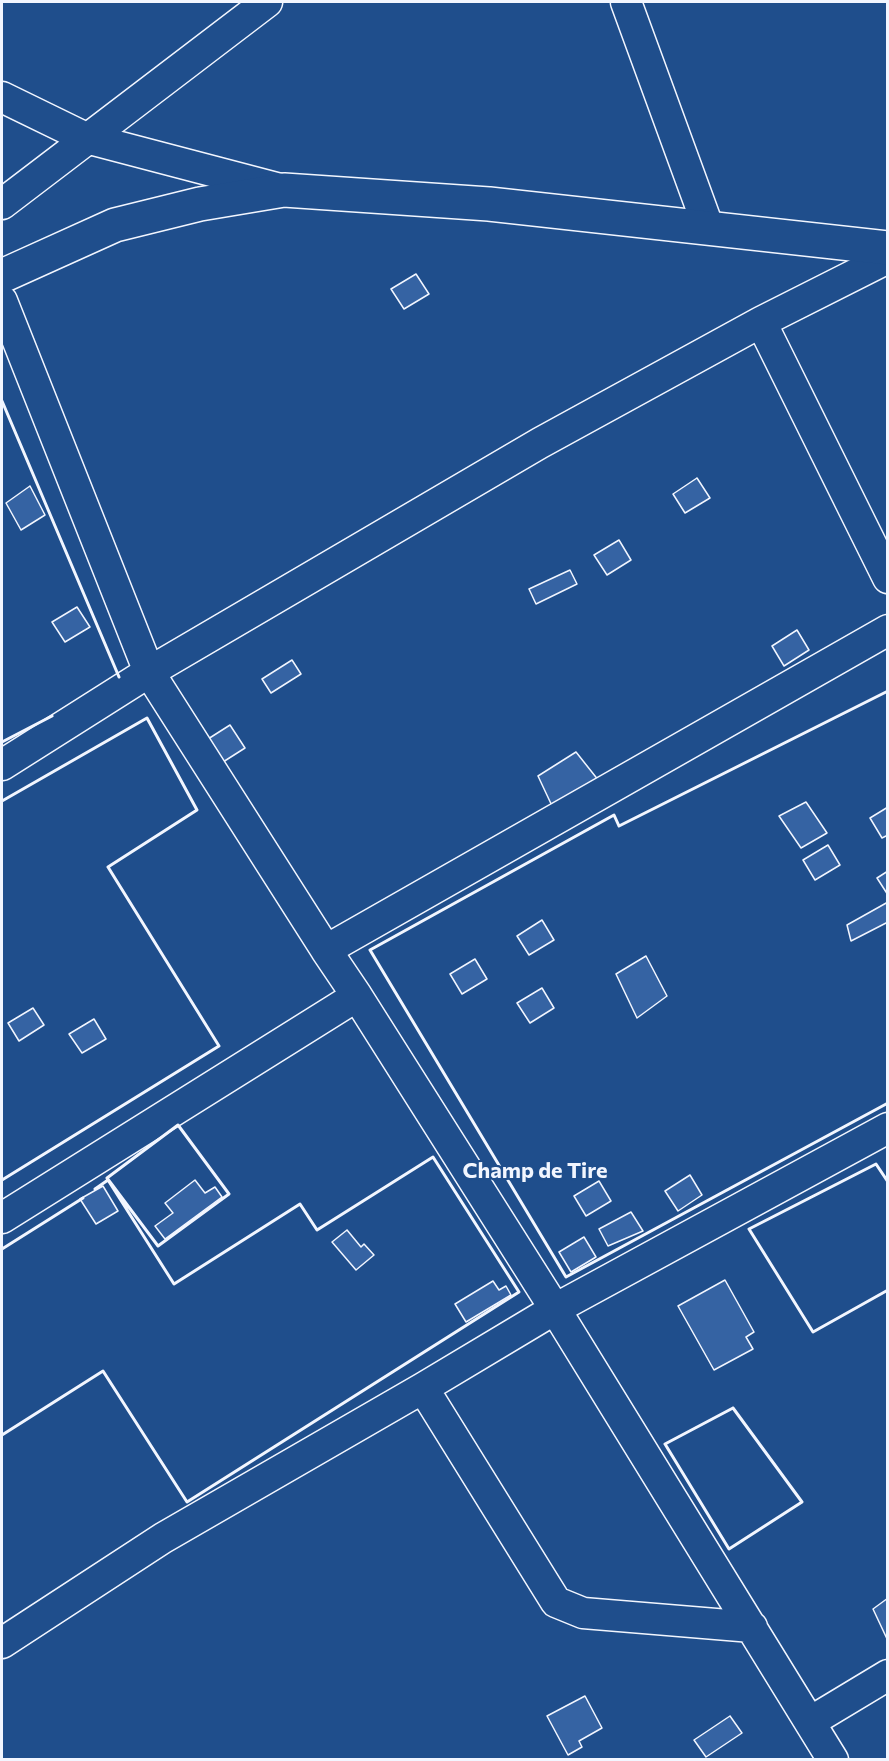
<!DOCTYPE html>
<html>
<head>
<meta charset="utf-8">
<style>
  body { margin:0 }
  #map { position:relative; width:889px; height:1761px; overflow:hidden; background:#1f4e8c; font-family:Commissioner,sans-serif }
  canvas { display:block }
  .frame { position:absolute; inset:0; border:3px solid #f2f6ff; pointer-events:none }
</style>
</head>
<body>
<div id="map">
<canvas width="889" height="1761"></canvas>
<div class="frame"></div>
</div>
<script>
const ctx = document.querySelector('canvas').getContext('2d');
ctx.lineJoin = 'round';
function paint(path, color) {
  ctx.fillStyle = color;
  ctx.fill(path, 'evenodd');
}
function toPath(rows) {
  const path = new Path2D();
  for (const r of rows) {
    path.moveTo(r[0], r[1]);
    for (let i = 2; i < r.length; i += 2) path.lineTo(r[i], r[i + 1]);
  }
  return path;
}
function stroke(path, color, width, dash) {
  ctx.strokeStyle = color;
  ctx.lineWidth = width;
  ctx.lineCap = dash ? 'butt' : 'round';
  ctx.setLineDash(dash || []);
  ctx.stroke(path);
}
function drawText(font, color, halo, rows, align = 'center') {
  ctx.font = font + ' Commissioner,sans-serif';
  ctx.lineWidth = 4.5;
  ctx.setLineDash([]);
  ctx.textBaseline = 'middle';
  ctx.strokeStyle = halo;
  ctx.fillStyle = color;
  for (const [text, x, y, turn = 0] of rows) {
    ctx.save();
    ctx.translate(x, y);
    ctx.rotate((+turn || 0) * Math.PI / 180);
    ctx.textAlign = isNaN(turn) ? turn : align;
    if (halo) ctx.strokeText(text, 0, 0);
    ctx.fillText(text, 0, 0);
    ctx.restore();
  }
}
const building = toPath([
  [416,274,429,294,404,309,391,289,416,274],
  [697,478,710,498,685,513,673,494,697,478],
  [30,486,45,515,21,530,6,503,30,486],
  [619,540,631,560,607,575,594,555,619,540],
  [570,570,577,584,536,604,529,589,570,570],
  [77,607,90,627,65,642,52,622,77,607],
  [797,630,809,650,784,666,772,646,797,630],
  [292,660,301,674,271,693,262,679,292,660],
  [230,725,245,748,223,762,208,739,230,725],
  [576,752,599,781,553,808,538,776,576,752],
  [806,802,827,833,801,848,779,816,806,802],
  [888,807,888,835,882,838,870,818,888,807],
  [828,845,840,865,815,880,803,860,828,845],
  [888,871,888,895,877,878,888,871],
  [888,902,888,922,851,941,847,925,888,902],
  [542,920,554,940,529,955,517,936,542,920],
  [646,956,667,996,637,1018,616,974,646,956],
  [475,959,487,979,462,994,450,974,475,959],
  [542,988,554,1008,530,1023,517,1003,542,988],
  [33,1008,44,1025,19,1041,8,1023,33,1008],
  [94,1019,106,1039,82,1053,69,1034,94,1019],
  [690,1175,702,1195,678,1211,665,1191,690,1175],
  [195,1180,205,1193,215,1187,222,1197,165,1239,155,1226,173,1213,165,1203,195,1180],
  [599,1181,611,1201,586,1216,574,1196,599,1181],
  [103,1186,118,1211,96,1224,80,1199,103,1186],
  [631,1212,643,1231,608,1246,599,1229,631,1212],
  [347,1230,361,1247,364,1244,374,1255,356,1270,332,1242,347,1230],
  [584,1237,596,1257,571,1272,559,1252,584,1237],
  [725,1280,754,1332,746,1337,753,1349,714,1370,678,1306,725,1280],
  [493,1281,499,1290,506,1286,511,1295,466,1322,455,1304,493,1281],
  [888,1598,888,1641,873,1609,888,1598],
  [585,1696,602,1728,579,1741,582,1747,568,1755,547,1716,585,1696],
  [730,1716,742,1733,706,1757,694,1740,730,1716]
]);
paint(building, '#3563a3');
stroke(building, '#f2f6ff', 1.5);
const minor = toPath([
  [626,2,709,229],
  [2,97,86,138,284,190],
  [2,204,267,2],
  [2,301,149,672,326,950,357,996,555,1309,833,1760],
  [761,322,888,578],
  [2,765,149,672,540,443,761,322,888,258],
  [326,950,888,630],
  [2,1218,357,996],
  [423,1388,556,1602,583,1613,752,1627],
  [2,1643,163,1538,423,1388,555,1309,888,1128],
  [810,1722,888,1675]
]);
const major = toPath([
  [2,276,115,225,200,204,284,190,489,204,888,248]
]);
stroke(minor, '#f2f6ff', 33);
stroke(major, '#f2f6ff', 36);
stroke(minor, '#1f4e8c', 30);
stroke(major, '#1f4e8c', 33);
stroke(toPath([
  [2,401,119,677],
  [888,691,619,826,614,815,370,950,566,1277,888,1103],
  [2,742,52,716],
  [2,801,147,718,197,810,108,867,219,1046,2,1180],
  [178,1125,229,1194,158,1246,107,1178,178,1125],
  [888,1182,876,1164,749,1229,813,1332,888,1290],
  [2,1249,83,1198],
  [733,1408,802,1502,729,1549,665,1444,733,1408],
  [2,1435,103,1371,187,1502,519,1292,433,1157,317,1230,300,1204,174,1284,108,1180,95,1189]
]), '#f2f6ff', 3);
drawText('bold 22px', '#f2f6ff', '#1f4e8c', [
  ["Champ de Tire",535,1171]
]);
</script>
</body>
</html>
